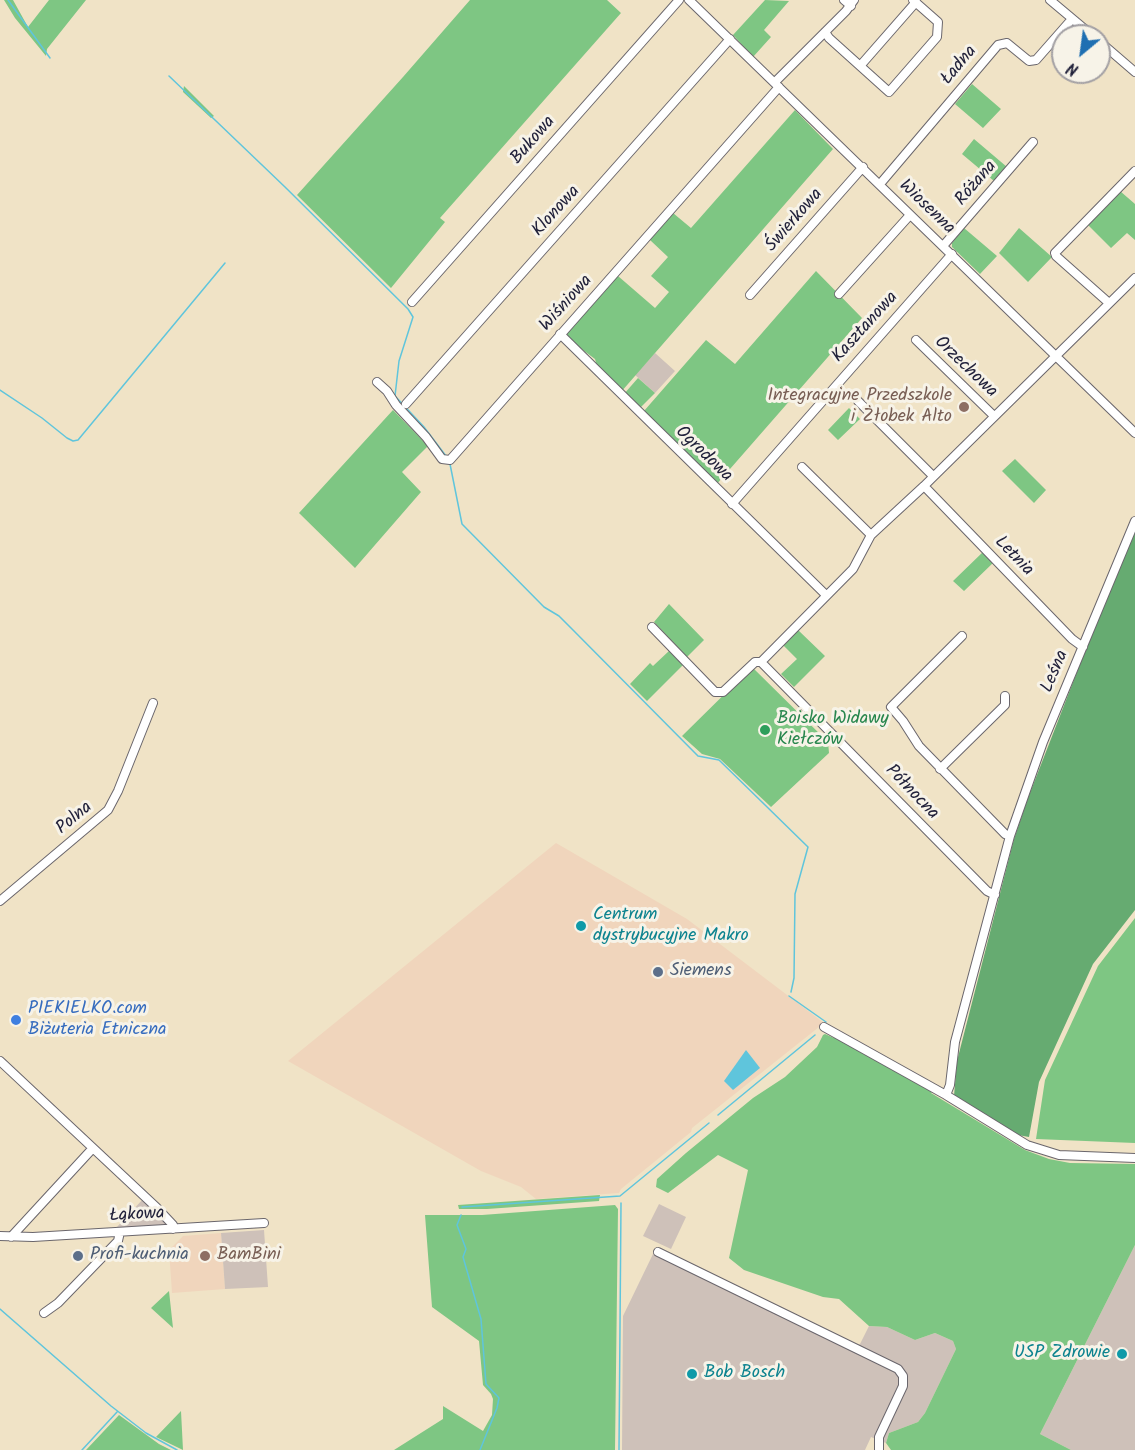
<!DOCTYPE html>
<html>
<head>
<meta charset="utf-8">
<style>
  body { margin:0 }
  #map { position:relative; width:1135px; height:1450px; overflow:hidden; background:#f0e3c6; font-family:Kalam,sans-serif }
  canvas { display:block }
  .north { position:absolute; left:1051px; top:24px; width:60px; height:60px; box-sizing:border-box; background:#f7f3e8; border:2px solid #a29fa3; border-radius:50%; rotate:209deg; font-size:16px; font-weight:700; line-height:24px; text-align:center; color:#22223b }
  .north::after { content:''; display:block; margin:auto; width:21px; height:27px; background:#1f6fb2; clip-path:polygon(50% 0,100% 100%,50% 72%,0 100%) }
</style>
</head>
<body>
<div id="map">
<canvas width="1135" height="1450"></canvas>
<div class="north">N</div>
</div>
<script>
const ctx = document.querySelector('canvas').getContext('2d');
ctx.lineJoin = 'round';
function paint(path, color) {
  ctx.fillStyle = color;
  ctx.fill(path, 'evenodd');
}
function toPath(rows) {
  const path = new Path2D();
  for (const r of rows) {
    path.moveTo(r[0], r[1]);
    for (let i = 2; i < r.length; i += 2) path.lineTo(r[i], r[i + 1]);
  }
  return path;
}
function stroke(path, color, width, dash) {
  ctx.strokeStyle = color;
  ctx.lineWidth = width;
  ctx.lineCap = dash ? 'butt' : 'round';
  ctx.setLineDash(dash || []);
  ctx.stroke(path);
}
function drawText(font, color, halo, rows, align = 'center') {
  ctx.font = font + ' Kalam,sans-serif';
  ctx.lineWidth = 6;
  ctx.setLineDash([]);
  ctx.textBaseline = 'middle';
  ctx.strokeStyle = halo;
  ctx.fillStyle = color;
  for (const [text, x, y, turn = 0] of rows) {
    ctx.save();
    ctx.translate(x, y);
    ctx.rotate((+turn || 0) * Math.PI / 180);
    ctx.textAlign = isNaN(turn) ? turn : align;
    if (halo) ctx.strokeText(text, 0, 0);
    ctx.fillText(text, 0, 0);
    ctx.restore();
  }
}
paint(toPath([
  [556,843,687,919,824,1023,692,1128,691,1132,621,1189,619,1193,536,1199,521,1187,481,1171,288,1061],
  [221,1233,225,1289,172,1293,169,1250,183,1236]
]), '#f0d5bc');
paint(toPath([
  [655,353,675,371,655,393,635,375],
  [144,1198,170,1224,116,1228],
  [659,1204,686,1217,671,1249,643,1236],
  [264,1230,268,1287,225,1289,221,1233],
  [1135,1245,1135,1450,1071,1450,1040,1434],
  [653,1254,850,1350,860,1344,869,1326,887,1327,915,1340,935,1333,953,1341,956,1349,925,1413,918,1422,889,1433,886,1443,871,1437,865,1450,622,1450,623,1316]
]), '#cec1b9');
paint(toPath([
  [4,0,13,0,28,27,49,0,86,0,47,49,46,56,15,18],
  [470,0,607,0,621,13,440,218,445,222,391,288,297,195,403,77],
  [765,0,789,1,764,30,771,37,753,57,733,35],
  [972,84,1001,109,983,128,955,104],
  [184,86,214,116,211,118,183,92],
  [795,110,833,149,621,392,598,370,595,359,564,336,618,276,655,308,669,292,651,276,668,257,650,240,673,213,691,228],
  [974,139,1007,167,994,181,962,154],
  [1120,191,1135,204,1135,240,1127,233,1111,248,1087,224],
  [964,228,997,256,980,274,952,247,952,243],
  [1019,228,1052,257,1028,282,999,253],
  [816,271,862,318,716,485,645,414,644,411,706,340,735,364],
  [638,378,655,393,639,409,624,394],
  [849,408,860,419,838,440,828,430],
  [393,410,428,446,402,472,421,492,355,568,299,513],
  [1015,459,1046,490,1034,503,1002,471],
  [984,551,994,562,964,591,953,581],
  [669,604,704,640,687,657,654,622],
  [798,630,825,656,794,687,781,674,797,659,783,645],
  [670,650,684,664,647,701,630,684,650,663,653,666],
  [752,667,828,742,829,753,771,807,720,759,702,754,682,736],
  [1135,918,1135,1143,1036,1139,1045,1080,1098,966],
  [825,1034,834,1038,835,1037,932,1092,931,1093,1025,1150,1049,1159,1070,1163,1135,1164,1135,1245,1040,1434,1071,1450,891,1450,886,1443,889,1433,918,1422,925,1413,956,1349,953,1341,935,1333,915,1340,887,1327,869,1326,839,1299,823,1297,744,1270,729,1258,748,1170,718,1155,668,1193,656,1187,657,1179,686,1153,753,1098,785,1077,817,1047,823,1035],
  [600,1195,599,1201,487,1209,459,1209,458,1205],
  [615,1205,618,1209,615,1450,394,1450,443,1419,443,1406,483,1431,492,1415,493,1399,491,1394,483,1385,479,1341,432,1307,425,1215,482,1215],
  [169,1291,173,1328,151,1308],
  [181,1411,183,1450,156,1437],
  [119,1415,159,1444,171,1450,86,1450]
]), '#7ec683');
paint(toPath([
  [1135,531,1135,910,1093,964,1039,1082,1029,1137,1018,1135,954,1096,957,1061,1014,839,1028,798,1084,654]
]), '#66ab71');
paint(toPath([
  [746,1050,760,1068,733,1090,724,1081]
]), '#5fc5dc');
stroke(toPath([
  [8,0,50,58],
  [169,76,285,187,408,309,413,317,399,361,395,396,424,427,446,456],
  [0,390,42,418,67,438,73,441,78,440,225,263],
  [450,464,462,524,544,607,559,616,572,629,698,756,719,760,808,847,795,894,794,978,791,992],
  [789,996,826,1022],
  [718,1115,815,1035],
  [462,1207,620,1196,709,1123],
  [461,1215,457,1225,466,1249,463,1257,481,1319,486,1384,499,1398,497,1408,480,1450],
  [0,1309,111,1406,146,1433,177,1450],
  [82,1450,117,1412],
  [619,1450,621,1203]
]), '#5fc5dc', 1.5);
const minor = toPath([
  [689,0,1135,433],
  [844,0,851,6],
  [1050,0,1093,36],
  [825,32,829,38,889,92,937,37,938,22,913,0],
  [1099,41,1135,72],
  [860,66,916,2],
  [775,82,846,11,854,0],
  [880,184,998,45,1007,43,1029,61,1036,60,1072,19],
  [943,246,1033,142],
  [839,294,910,215],
  [750,295,863,167],
  [412,302,679,0],
  [1109,303,1056,256,1055,253,1135,171],
  [560,334,826,595],
  [916,340,994,416],
  [377,382,387,391,396,405,426,437,442,459,450,460,779,87],
  [858,401,933,476],
  [406,404,730,39],
  [802,467,871,535],
  [924,486,1072,639,1083,647],
  [732,504,952,254],
  [652,627,715,692,723,692,755,662,761,662],
  [962,636,891,707,903,721,919,746,1005,834,1010,836],
  [761,662,853,569,871,535,924,486,1135,278],
  [761,662,987,891,995,895],
  [940,769,1005,705,1005,696],
  [0,901,108,810,118,791,153,703],
  [824,1027,946,1095,1027,1145,1059,1155,1135,1158],
  [0,1061,157,1208,173,1225,173,1229],
  [946,1095,950,1085,955,1042,1010,836,1043,742,1135,521],
  [0,1236,33,1237,264,1223],
  [11,1237,93,1148],
  [658,1252,898,1369,903,1376,903,1386,879,1437,879,1450],
  [44,1313,58,1303,118,1241,120,1232]
]);
stroke(minor, '#6a666c', 10);
stroke(minor, '#fff', 8);
for (const [x, y, r, color] of [
  [964,407,6,"#8d6e63"],
  [765,730,6,"#2e9e5b"],
  [581,926,6,"#0f9aa8"],
  [658,972,6,"#5c6f8a"],
  [16,1020,6,"#3f7fe0"],
  [78,1256,6,"#5c6f8a"],
  [205,1256,6,"#8d6e63"],
  [1122,1354,6,"#0f9aa8"],
  [692,1374,6,"#0f9aa8"]
]) {
  const dot = new Path2D();
  dot.arc(x, y, r, 0, 2 * Math.PI);
  ctx.fillStyle = color;
  ctx.fill(dot);
  stroke(dot, '#f7f3e8', 2);
}
drawText('18px', '#22223b', '#f7f3e8', [
  ["Ładna",960,66,-50],
  ["Bukowa",534,141,-49],
  ["Różana",977,184,-49],
  ["Wiosenna",926,208,44],
  ["Klonowa",557,212,-48],
  ["Świerkowa",795,221,-49],
  ["Wiśniowa",567,304,-48],
  ["Kasztanowa",866,328,-48],
  ["Orzechowa",965,368,44],
  ["Ogrodowa",703,455,44],
  ["Letnia",1013,557,46],
  ["Leśna",1056,672,-67],
  ["Północna",911,793,46],
  ["Polna",75,819,-40],
  ["Łąkowa",137,1216,-3]
]);
drawText('18px', '#785e54', '#f7f3e8', [
  ["Integracyjne Przedszkole",952,397],
  ["i Żłobek Alto",952,418],
  ["BamBini",217,1256,"left"]
], 'right');
drawText('18px', '#27864d', '#f7f3e8', [
  ["Boisko Widawy",777,720],
  ["Kiełczów",777,741]
], 'left');
drawText('18px', '#0d838f', '#f7f3e8', [
  ["Centrum",593,916],
  ["dystrybucyjne Makro",593,937],
  ["USP Zdrowie",1110,1354,"right"],
  ["Bob Bosch",704,1374]
], 'left');
drawText('18px', '#4e5e75', '#f7f3e8', [
  ["Siemens",670,972],
  ["Profi-kuchnia",90,1256]
], 'left');
drawText('18px', '#366cbe', '#f7f3e8', [
  ["PIEKIELKO.com",28,1010],
  ["Biżuteria Etniczna",28,1031]
], 'left');
</script>
</body>
</html>
